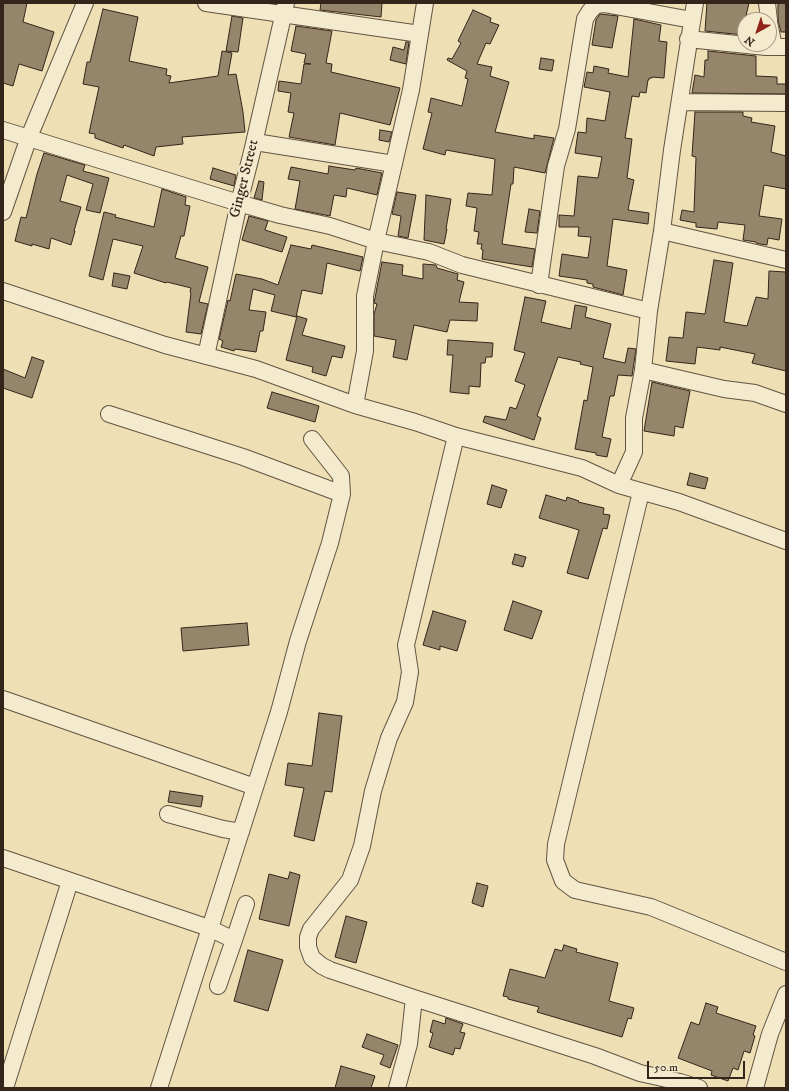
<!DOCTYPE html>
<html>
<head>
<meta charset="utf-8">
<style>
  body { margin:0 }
  #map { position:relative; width:789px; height:1091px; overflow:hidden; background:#eedfb4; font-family:"IM FELL DW Pica",serif }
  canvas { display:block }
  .frame { position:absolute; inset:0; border:4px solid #34251b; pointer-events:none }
  .north { position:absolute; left:737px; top:12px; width:40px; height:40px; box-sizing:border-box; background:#f4eace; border:1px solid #a79b86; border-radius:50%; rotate:219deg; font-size:11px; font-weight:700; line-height:16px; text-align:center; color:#34251b }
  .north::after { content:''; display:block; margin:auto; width:14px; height:18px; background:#8f2418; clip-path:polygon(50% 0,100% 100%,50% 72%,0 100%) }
  .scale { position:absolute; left:647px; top:1061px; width:98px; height:18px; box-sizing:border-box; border:2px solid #34251b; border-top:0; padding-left:5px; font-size:12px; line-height:14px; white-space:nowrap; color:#34251b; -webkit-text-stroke:3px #f4eace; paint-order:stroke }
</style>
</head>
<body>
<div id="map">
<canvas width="789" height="1091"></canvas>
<div class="frame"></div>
<div class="north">N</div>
<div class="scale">50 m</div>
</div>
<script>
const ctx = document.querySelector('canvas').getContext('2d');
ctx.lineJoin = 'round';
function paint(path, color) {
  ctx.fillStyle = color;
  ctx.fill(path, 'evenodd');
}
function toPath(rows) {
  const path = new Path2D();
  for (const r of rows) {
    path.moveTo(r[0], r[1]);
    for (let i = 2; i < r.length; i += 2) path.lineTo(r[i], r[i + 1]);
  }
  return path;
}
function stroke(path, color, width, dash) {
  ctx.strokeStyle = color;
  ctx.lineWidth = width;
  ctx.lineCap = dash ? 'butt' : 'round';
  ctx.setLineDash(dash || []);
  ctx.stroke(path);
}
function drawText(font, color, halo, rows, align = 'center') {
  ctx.font = font + ' "IM FELL DW Pica",serif';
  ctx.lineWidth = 4;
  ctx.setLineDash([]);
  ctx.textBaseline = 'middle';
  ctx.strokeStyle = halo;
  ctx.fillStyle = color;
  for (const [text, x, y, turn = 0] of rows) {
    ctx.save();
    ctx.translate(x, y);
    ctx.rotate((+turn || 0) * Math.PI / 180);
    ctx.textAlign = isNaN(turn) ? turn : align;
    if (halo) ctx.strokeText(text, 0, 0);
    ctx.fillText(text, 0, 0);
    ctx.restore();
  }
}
const building = toPath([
  [3,3,27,3,23,22,54,32,42,71,19,64,13,86,3,83,3,3],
  [321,3,382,3,381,17,320,10,321,3],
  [707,3,749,3,745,20,744,35,705,31,707,3],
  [778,3,786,3,786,32,781,32,778,20,778,3],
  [103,9,138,17,129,61,167,69,166,75,171,76,169,83,218,76,222,51,232,53,228,75,236,74,243,112,245,132,182,137,183,144,156,147,154,156,124,145,123,148,95,138,95,134,89,133,99,87,83,84,87,62,90,62,103,9],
  [473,10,491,18,490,22,499,25,490,44,486,43,477,64,492,67,490,76,509,82,495,132,534,139,534,135,554,138,545,173,514,167,513,184,511,184,502,244,535,249,532,267,482,259,483,250,481,249,482,244,477,244,479,232,474,231,477,208,466,206,468,193,492,195,495,159,446,150,445,155,423,149,432,113,428,112,431,98,462,106,468,79,465,78,467,71,447,60,448,58,452,59,461,43,458,41,473,10],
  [600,14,618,16,612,48,592,45,596,20,600,14],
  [232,16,243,18,238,52,226,51,232,16],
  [634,19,661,25,659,41,667,42,664,78,652,77,652,78,649,78,649,80,648,80,646,93,640,92,639,97,632,96,625,138,632,139,627,178,634,180,628,210,649,213,648,224,613,219,607,266,627,270,623,295,593,287,593,284,587,283,587,280,559,276,562,254,588,258,591,237,578,236,579,227,559,227,559,215,574,216,578,176,598,178,602,157,575,153,578,132,586,133,587,118,605,121,610,92,584,87,587,72,593,73,594,66,609,69,608,73,628,77,634,19],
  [296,26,332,31,326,63,332,64,331,72,400,88,390,125,340,113,335,145,289,137,294,113,288,112,291,93,278,91,279,81,301,84,304,64,311,64,304,63,306,54,291,51,296,26],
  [406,42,409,42,406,64,390,60,393,47,404,50,406,42],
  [708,51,756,56,756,76,777,77,777,84,786,84,786,94,692,93,695,75,704,77,705,60,708,60,708,51],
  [541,58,554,60,552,71,539,69,541,58],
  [695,112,743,112,743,116,752,118,751,122,775,126,771,152,786,156,786,189,764,185,759,216,782,219,779,240,768,238,767,245,760,244,756,243,756,242,743,240,745,225,718,222,717,229,696,227,696,223,680,220,682,210,694,212,696,157,692,156,695,112],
  [380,130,392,132,389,142,379,140,380,130],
  [44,153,85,165,83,171,109,178,100,213,86,210,93,184,67,175,60,201,81,207,74,231,75,231,71,245,51,238,49,249,32,244,32,246,15,241,21,217,26,218,37,174,44,153],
  [329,166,355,170,356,168,382,173,377,195,347,188,346,197,334,195,330,216,295,209,300,181,288,179,291,167,328,174,329,166],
  [213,168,236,175,234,186,210,179,213,168],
  [259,181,264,182,262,200,254,198,259,181],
  [162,189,186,197,185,205,190,206,184,236,181,236,175,258,208,267,199,302,208,304,201,334,186,332,191,293,190,292,191,288,167,282,166,283,134,273,143,246,113,239,103,280,89,276,104,212,116,215,115,217,154,227,162,189],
  [397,192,416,195,408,238,398,236,401,216,392,214,397,192],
  [426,195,451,199,446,229,447,229,444,244,424,240,426,195],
  [529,209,540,211,537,233,525,232,529,209],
  [249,216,268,221,265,230,287,237,282,252,242,240,249,216],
  [291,245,311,249,312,245,363,257,360,271,327,263,322,294,302,290,296,317,271,311,275,295,253,289,249,310,266,312,263,331,260,331,259,337,256,352,235,349,234,351,221,347,223,341,219,339,228,300,230,301,236,274,262,279,278,285,291,245],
  [714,260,733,263,724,322,747,326,756,297,768,299,769,271,786,272,786,371,752,363,755,354,720,347,720,350,697,347,695,364,666,361,669,337,683,338,686,312,705,314,714,260],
  [382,262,403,265,402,275,423,279,423,264,436,265,437,268,458,274,457,280,464,282,459,302,478,303,477,321,450,320,447,332,414,325,407,360,393,357,396,340,374,336,374,314,377,304,374,303,382,262],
  [114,273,130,276,127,289,112,286,114,273],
  [525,297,546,301,541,322,571,329,575,305,587,307,585,317,611,324,603,358,625,363,628,348,636,349,632,376,618,375,614,396,610,396,602,437,611,439,607,457,596,455,596,453,575,449,584,400,587,401,593,367,580,364,581,362,558,357,537,416,541,418,534,440,483,422,485,416,506,420,510,407,516,409,525,385,515,381,525,353,514,350,525,297],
  [297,316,307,319,302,335,345,346,342,358,332,356,326,376,312,372,313,367,286,360,297,316],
  [448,340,493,343,492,357,486,357,485,363,481,363,480,387,469,386,469,394,450,392,453,355,447,355,448,340],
  [32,357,44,361,32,398,3,388,3,369,25,378,32,357],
  [652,382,690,391,683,428,675,426,674,436,644,431,652,382],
  [272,392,319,406,315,422,267,408,272,392],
  [690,473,708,478,705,489,687,485,690,473],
  [492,485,507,490,501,508,487,504,492,485],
  [546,495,566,501,567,497,579,501,578,502,604,508,603,514,610,515,607,529,603,528,588,579,567,573,579,530,539,518,546,495],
  [515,554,526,557,523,567,512,564,515,554],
  [513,601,542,611,532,639,504,630,513,601],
  [433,611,466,621,457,651,440,646,440,650,423,645,433,611],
  [247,623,249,645,183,651,181,628,247,623],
  [319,713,342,716,332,792,325,791,314,841,294,836,304,788,285,785,288,763,312,766,319,713],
  [170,791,203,796,201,807,168,802,170,791],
  [290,872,300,875,289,926,259,919,269,874,288,879,290,872],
  [477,883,488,886,483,907,472,903,477,883],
  [346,916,367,922,356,963,335,957,346,916],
  [564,945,577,949,576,952,618,963,609,1001,634,1008,631,1019,628,1018,622,1037,537,1012,539,1007,508,999,508,997,503,996,510,969,545,978,555,949,562,951,564,945],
  [248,950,283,960,268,1011,234,1001,248,950],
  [706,1003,718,1007,716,1013,756,1026,753,1035,755,1036,750,1053,744,1051,738,1070,733,1068,728,1081,711,1075,712,1071,678,1058,691,1022,699,1025,706,1003],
  [446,1018,463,1024,460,1032,465,1033,460,1049,455,1048,453,1055,429,1047,433,1033,430,1032,433,1020,445,1024,446,1018],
  [367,1034,398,1045,390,1068,380,1064,384,1055,362,1047,367,1034],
  [341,1066,375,1076,371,1088,335,1088,341,1066]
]);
paint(building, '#95866b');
stroke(building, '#34251b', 1);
const minor = toPath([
  [206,3,420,34],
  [767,3,769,20],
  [769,22,774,47],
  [688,39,766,47,786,47],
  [680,102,786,103],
  [3,130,239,203,280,215,330,226,376,241,429,252,462,265,649,311],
  [255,142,394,164],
  [3,212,29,137,85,3],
  [662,231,786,260],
  [539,285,556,166,567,129,585,19,590,11,596,5,604,4,692,20],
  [3,291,165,345,256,369,355,405,415,422,456,436,582,468,619,485,679,502,786,541],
  [206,356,239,203,252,152,286,3],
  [643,370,724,389,755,393,786,404],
  [355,405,365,351,365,296,376,241,411,90,425,3],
  [109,414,243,457,342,494],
  [456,436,406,645,410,672,405,702,389,738,373,791,362,846,350,880,311,929,308,937,308,947,312,958,322,966,330,970,414,998,595,1056,640,1073,680,1082,699,1088],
  [619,485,634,452,634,418,643,370,649,311,662,231,672,150,695,3],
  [641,492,556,844,555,860,563,881,575,890,651,907,786,962],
  [3,699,255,787],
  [168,814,223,829,241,832],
  [3,858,209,928,234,940,218,986],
  [234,940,246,904],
  [5,1088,70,881],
  [159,1088,279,712,298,641,330,543,342,494,341,476,312,439],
  [397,1088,409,1044,414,998],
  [755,1088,770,1034,786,994]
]);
stroke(minor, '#625441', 18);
stroke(minor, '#f4eace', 16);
drawText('15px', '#34251b', '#f4eace', [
  ["Ginger Street",245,179,-76]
]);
</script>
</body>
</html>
